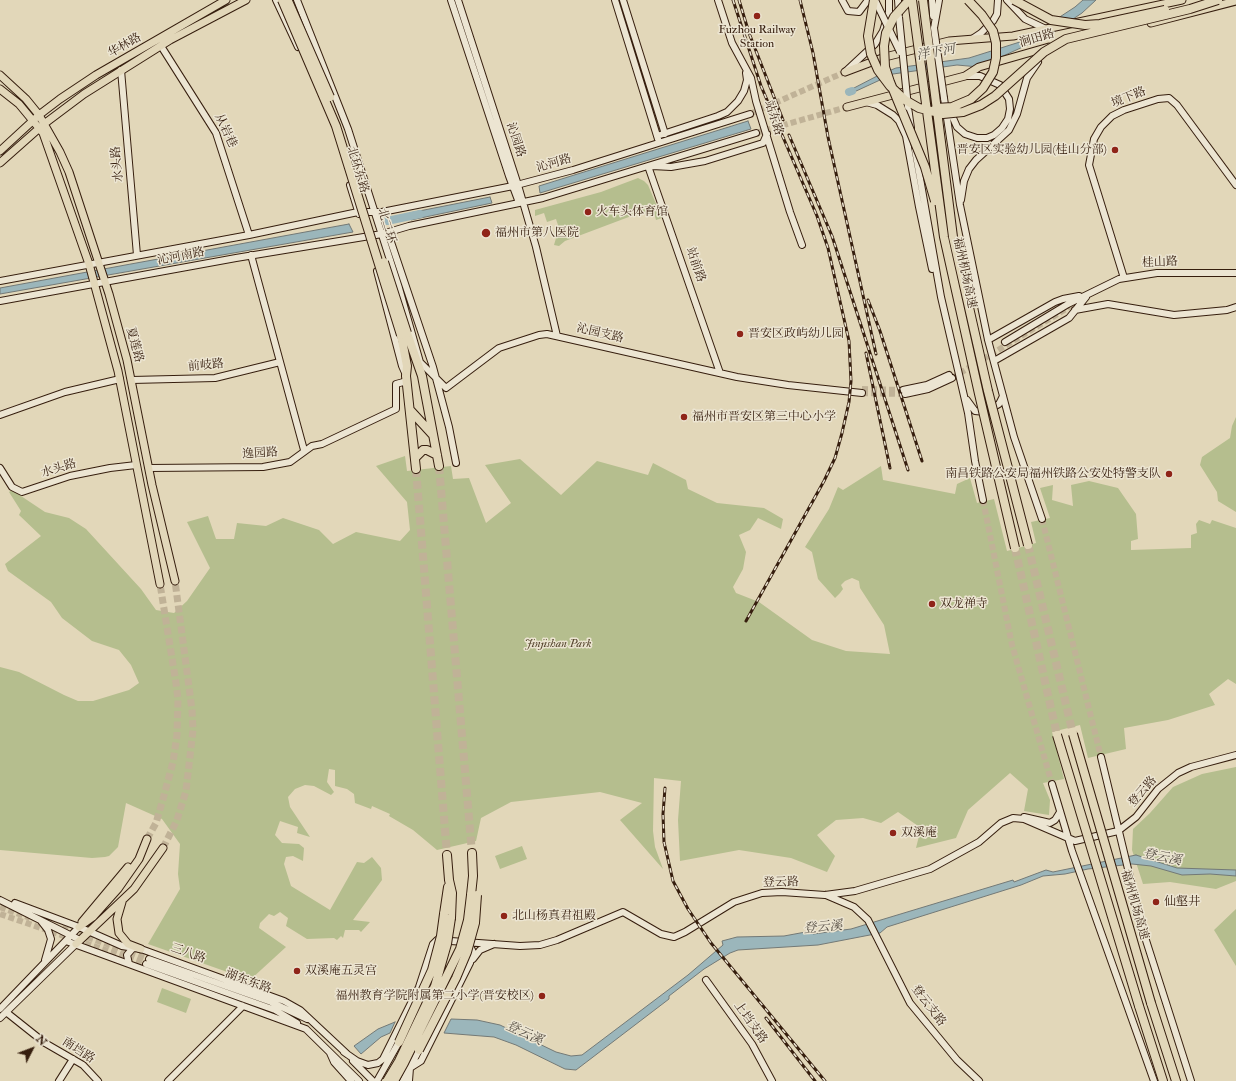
<!DOCTYPE html>
<html>
<head>
<meta charset="utf-8">
<style>
  body { margin:0 }
  #map { position:relative; width:1236px; height:1081px; overflow:hidden; background:#e2d7b9; font-family:"IM FELL Double Pica",serif }
  canvas { display:block }
  .north { position:absolute; left:12px; top:1029px; width:40px; height:40px; -webkit-text-stroke:3px #ece5d2; paint-order:stroke; rotate:48deg; font-size:11px; font-weight:700; line-height:16px; text-align:center; color:#361e0e }
  .north::after { content:''; display:block; margin:auto; width:14px; height:18px; background:#361e0e; clip-path:polygon(50% 0,100% 100%,50% 72%,0 100%) }
</style>
</head>
<body>
<div id="map">
<canvas width="1236" height="1081"></canvas>
<div class="north">N</div>
</div>
<script>
const ctx = document.querySelector('canvas').getContext('2d');
ctx.lineJoin = 'round';
function paint(path, color) {
  ctx.fillStyle = color;
  ctx.fill(path, 'evenodd');
}
function toPath(rows) {
  const path = new Path2D();
  for (const r of rows) {
    path.moveTo(r[0], r[1]);
    for (let i = 2; i < r.length; i += 2) path.lineTo(r[i], r[i + 1]);
  }
  return path;
}
function stroke(path, color, width, dash) {
  ctx.strokeStyle = color;
  ctx.lineWidth = width;
  ctx.lineCap = dash ? 'butt' : 'round';
  ctx.setLineDash(dash || []);
  ctx.stroke(path);
}
function drawText(font, color, halo, rows, align = 'center') {
  ctx.font = font + ' "IM FELL Double Pica","Noto Serif SC",serif';
  ctx.lineWidth = 3;
  ctx.setLineDash([]);
  ctx.textBaseline = 'middle';
  ctx.strokeStyle = halo;
  ctx.fillStyle = color;
  for (const [text, x, y, turn = 0] of rows) {
    ctx.save();
    ctx.translate(x, y);
    ctx.rotate((+turn || 0) * Math.PI / 180);
    ctx.textAlign = isNaN(turn) ? turn : align;
    if (halo) ctx.strokeText(text, 0, 0);
    ctx.fillText(text, 0, 0);
    ctx.restore();
  }
}
paint(toPath([
  [638,178,644,181,648,185,662,218,656,220,654,213,648,216,642,212,565,241,559,246,554,245,559,228,556,219,547,222,544,213,535,216,535,210,601,192],
  [1236,417,1236,512,1218,501,1217,492,1200,465,1202,457,1230,438,1232,426],
  [405,456,407,471,451,466,453,479,469,478,486,523,511,503,485,465,520,459,561,495,597,461,648,475,653,463,686,480,688,489,717,503,764,508,783,519,781,529,758,518,750,530,739,535,746,552,743,569,733,587,736,593,759,602,812,640,846,651,890,654,884,625,860,588,859,581,852,578,845,581,841,585,843,589,840,593,835,598,818,579,812,552,805,547,829,509,838,487,843,490,881,466,883,480,955,494,957,484,970,478,977,503,994,499,1007,551,1036,543,1031,522,1050,518,1040,488,1053,485,1052,500,1073,506,1071,485,1089,481,1118,488,1136,514,1138,539,1131,541,1131,550,1191,548,1191,535,1197,533,1196,524,1199,520,1210,524,1212,520,1236,528,1236,684,1228,679,1209,694,1215,705,1168,720,1124,728,1126,749,1088,758,1080,725,1052,732,1064,779,1043,783,1050,800,1049,815,1024,811,1028,789,1010,773,968,810,956,838,916,848,921,828,898,812,881,823,863,818,836,820,817,835,835,856,827,872,791,858,739,850,680,861,678,820,681,781,654,778,653,831,655,847,663,869,620,820,642,803,600,792,511,802,481,818,476,841,437,850,413,830,389,816,390,814,372,806,371,809,355,803,354,794,347,789,335,786,335,770,329,769,327,782,334,792,331,795,314,786,305,785,295,789,288,797,290,807,310,837,297,833,298,827,280,821,275,835,282,843,299,844,304,848,303,861,293,856,286,857,284,864,291,886,330,910,357,862,364,863,372,857,381,868,382,880,353,920,370,922,361,932,359,930,345,930,343,938,341,936,337,940,334,938,307,939,286,926,288,918,280,912,274,916,269,914,260,923,259,928,286,947,250,980,148,944,180,889,178,874,180,844,162,819,126,803,118,847,109,856,105,857,92,858,0,850,0,667,19,672,64,695,78,701,93,701,129,690,139,683,131,665,119,650,92,641,62,618,51,602,8,571,5,564,41,536,19,515,21,511,9,492,12,490,45,512,69,518,86,529,141,589,156,610,174,613,187,601,210,568,187,522,208,516,216,539,234,539,237,523,266,526,283,518,319,530,333,544,356,532,400,541,410,530,407,502,376,466],
  [1236,767,1236,881,1216,889,1170,882,1143,884,1132,850,1133,829,1150,813,1173,787,1202,774],
  [522,846,527,859,500,869,495,856],
  [1236,909,1236,966,1214,930],
  [162,988,191,999,186,1013,157,1002]
]), '#b5be8e');
const water = toPath([
  [1083,0,1096,0,1082,13,1049,35,979,67,957,65,893,74,854,92,852,91,852,89,881,74,896,68,969,58,1023,41,1075,7,1083,0],
  [748,121,751,129,540,193,539,186,748,121],
  [490,197,492,203,411,220,409,213,490,197],
  [349,224,353,232,0,294,0,288,349,224],
  [1136,855,1177,868,1236,870,1236,876,1210,874,1182,875,1151,866,1132,864,1088,869,1065,874,1043,876,1021,885,887,927,880,933,875,934,818,945,738,950,730,953,704,969,669,996,669,999,576,1070,565,1069,516,1045,494,1037,444,1033,451,1019,477,1020,500,1025,556,1052,571,1056,582,1055,688,975,723,945,722,941,737,937,784,936,811,931,813,934,851,929,1013,880,1014,882,1046,870,1053,872,1136,855],
  [395,1022,390,1033,381,1037,361,1054,354,1046,378,1029,395,1022]
]);
paint(water, '#9bb6bb');
stroke(water, '#737976', 1);
stroke(toPath([
  [849,92,852,91],
  [387,221,420,214]
]), '#9bb6bb', 8);
stroke(toPath([
  [750,114,845,72],
  [756,133,847,107],
  [952,378,1079,301],
  [862,389,903,390],
  [862,393,905,394],
  [983,500,1012,645,1052,784],
  [1042,519,1101,757],
  [0,907,30,918],
  [0,914,146,964],
  [62,928,149,959]
]), '#c0b297', 6, [6, 3]);
stroke(toPath([
  [147,839,156,823,163,799,173,762,177,735,178,699,176,683,160,584],
  [163,848,177,820,186,791,193,730,192,710,175,581]
]), '#c0b297', 7, [7, 3.5]);
stroke(toPath([
  [439,466,472,853],
  [416,469,447,855],
  [1028,545,1073,734],
  [1015,548,1057,735]
]), '#c0b297', 8, [8, 4]);
const secondary = toPath([
  [276,0,298,47],
  [297,0,348,129,399,288,420,362],
  [451,0,509,176,518,200],
  [458,0,518,185,536,247,557,336],
  [615,0,658,139],
  [623,0,665,134],
  [718,0,732,43,751,78,756,101,790,212,802,245],
  [842,0,848,11,859,12,868,0],
  [898,0,899,14],
  [932,0,933,16],
  [1007,0,1025,19,1048,30],
  [934,28,939,0],
  [972,39,981,33,993,21,997,14,998,0],
  [161,46,216,133,249,235],
  [121,70,137,255],
  [845,72,875,44,883,31,889,12,889,0],
  [944,98,960,205,988,340,1014,437,1042,519],
  [866,102,877,105,893,115,899,121,906,136,919,207,932,269],
  [908,107,911,128],
  [950,111,957,127,965,134,977,138,987,138,994,135,1002,128,1008,119,1010,109,1009,99,1000,85,980,76,965,76],
  [657,136,718,116,727,112,738,101,744,91,747,80,746,73],
  [915,150,941,297,968,413,975,461,983,500],
  [648,166,720,373],
  [652,166,671,167,705,161,763,143,767,134],
  [350,185,359,214],
  [961,200,964,181,969,169,976,160,1009,130,1017,114,1027,78,1038,62],
  [391,242,433,367,449,427,456,463],
  [251,255,304,450],
  [377,271,402,366,406,375],
  [1124,278,1089,165,1094,139,1101,127,1112,116,1124,110,1158,99,1169,98,1177,105,1236,185],
  [0,281,249,235,358,212,382,212,513,186,573,170,750,114],
  [0,301,236,258,382,234,409,226,543,198,756,133],
  [1075,310,1108,304,1174,315,1227,310,1236,307],
  [988,340,1055,302,1063,299,1079,296],
  [1005,342,1068,304,1119,279,1157,273,1236,273],
  [994,361,1069,318,1086,297],
  [420,362,446,388,499,348,539,335,547,334,737,377,788,385,862,393],
  [132,380,215,378,280,362],
  [903,390,927,385,949,375],
  [905,394,928,389,952,378],
  [967,400,975,411,985,412,999,404,1003,396],
  [0,415,65,392,120,379],
  [0,468,12,487,22,492,70,476,110,468,136,465],
  [149,468,263,467,290,462,312,446,322,444,396,409,396,384,407,381],
  [1101,757,1143,931,1191,1081],
  [1052,784,1072,851,1154,1081],
  [1024,817,1050,823,1055,820,1060,812],
  [826,895,854,907,868,920,910,1003,957,1060,979,1081],
  [0,900,80,940],
  [15,903,79,927],
  [41,921,48,930,51,939,45,960],
  [66,941,306,1029,359,1081],
  [149,959,271,1002,307,1019],
  [473,959,480,950,494,944],
  [129,964,127,955,133,948],
  [146,964,275,1010,297,1023],
  [706,980,752,1044,772,1081],
  [0,1009,79,927,122,946,141,949,284,1001,300,1010,347,1054],
  [6,1012,45,1043,83,1065,98,1081],
  [0,1018,76,944],
  [344,1052,357,1061,368,1065,378,1063,383,1059,419,987,433,944,437,940,520,946,540,945,557,940,623,912,661,934,674,937,685,932,734,902,762,893,782,892,825,895,855,891,930,869,979,842,1001,823,1013,818,1024,819,1075,841,1118,831,1136,817,1158,789,1178,773,1191,767,1236,755],
  [330,1053,334,1062,351,1081],
  [353,1061,373,1081],
  [59,1081,73,1059],
  [168,1081,243,1006],
  [377,1081,399,1042],
  [403,1081,419,1050],
  [409,1081,410,1068,421,1061,470,963,473,952,468,942]
]);
const primary = toPath([
  [1151,23,1236,1],
  [845,72,885,57,949,41,1013,36,1182,0],
  [0,75,26,99,39,115,60,152,69,172,109,294,127,360,152,485,175,581],
  [0,89,19,104,43,133,89,264,118,371,160,584],
  [847,107,965,76,979,67,1049,47],
  [0,151,39,115,60,99,96,75,226,0],
  [0,163,44,124,84,94,170,40,246,0],
  [122,902,117,919,119,933,128,944,141,949],
  [82,922,128,867],
  [79,927,93,917,118,889,139,859,147,839],
  [76,944,134,889,163,848]
]);
const highway = toPath([
  [407,333,422,376,439,466],
  [401,335,407,366,406,376,416,469],
  [410,410,433,435],
  [415,458,423,450,427,450,437,455],
  [447,855,449,880,452,893,451,918],
  [471,895,473,876,472,853],
  [444,914,448,887],
  [1151,1003,1176,1081],
  [1139,1006,1163,1081]
]);
stroke(secondary, '#361e0e', 8);
stroke(primary, '#361e0e', 9);
stroke(highway, '#361e0e', 10);
stroke(secondary, '#ece5d2', 6);
stroke(primary, '#e2d7b9', 7);
stroke(highway, '#e2d7b9', 8);
const rail = toPath([
  [733,0,761,86,817,216,828,248,849,341,851,381,849,402,842,433,835,458,824,481,746,621],
  [739,0,749,33,783,120],
  [800,0,813,53,828,137,876,354],
  [789,135,832,236,908,470],
  [868,300,880,331,922,461],
  [866,353,890,468],
  [665,788,663,814,664,842,673,881,688,909,711,943,825,1081],
  [766,1018,815,1081]
]);
stroke(rail, '#361e0e', 3);
stroke(rail, '#ece5d2', 1.5, [4.5]);
const secondaryBridge = toPath([
  [875,0,900,52],
  [899,17,908,107],
  [934,28,944,98]
]);
const highwayBridge = toPath([
  [282,0,336,126,401,335],
  [874,0,868,36,871,54,878,70,890,86,905,100,919,108,943,114,963,112,981,105,995,96,1044,52,1066,39,1190,9,1218,0],
  [909,0,894,17,886,33,884,46,885,67,890,82,925,167,935,201],
  [912,0,944,237,979,394,1015,548],
  [923,0,953,237,988,391,1028,545],
  [1014,0,1051,20,1085,25,1100,24,1165,10],
  [288,1,330,97],
  [936,108,952,107,971,99,983,88,993,72,996,58,996,43,993,31,982,15,968,0],
  [384,262,407,333],
  [1073,734,1151,1003],
  [1057,735,1139,1006],
  [399,1042,432,970,441,936,444,914],
  [419,1050,456,978,467,952,475,923,477,895],
  [387,1081,399,1061,435,986,447,944,451,918],
  [394,1081,404,1063,460,949,468,920,471,895]
]);
stroke(secondaryBridge, '#361e0e', 8, []);
stroke(highwayBridge, '#361e0e', 10, []);
stroke(secondaryBridge, '#ece5d2', 6);
stroke(highwayBridge, '#e2d7b9', 8);
for (const [x, y, r, color] of [
  [757,16,4,"#8f2418"],
  [1115,150,4,"#8f2418"],
  [588,212,4,"#8f2418"],
  [486,233,5,"#8f2418"],
  [740,334,4,"#8f2418"],
  [684,417,4,"#8f2418"],
  [1169,474,4,"#8f2418"],
  [932,604,4,"#8f2418"],
  [893,833,4,"#8f2418"],
  [1156,902,4,"#8f2418"],
  [504,916,4,"#8f2418"],
  [297,971,4,"#8f2418"],
  [542,996,4,"#8f2418"]
]) {
  const dot = new Path2D();
  dot.arc(x, y, r, 0, 2 * Math.PI);
  ctx.fillStyle = color;
  ctx.fill(dot);
  stroke(dot, '#ece5d2', 1.5);
}
drawText('12px', '#361e0e', '#ece5d2', [
  ["Fuzhou Railway",757,30,"center"],
  ["Station",757,44,"center"],
  ["晋安区实验幼儿园(桂山分部)",1107,150,"right"],
  ["火车头体育馆",596,212],
  ["福州市第八医院",495,233],
  ["晋安区政屿幼儿园",748,334],
  ["福州市晋安区第三中心小学",692,417],
  ["南昌铁路公安局福州铁路公安处特警支队",1161,474,"right"],
  ["双龙禅寺",940,604],
  ["双溪庵",901,833],
  ["仙壑井",1164,902],
  ["北山杨真君祖殿",512,916],
  ["双溪庵五灵宫",305,971],
  ["福州教育学院附属第二小学(晋安校区)",534,996,"right"]
], 'left');
drawText('12px', '#361e0e', '#ece5d2', [
  ["涧田路",1037,39,-16],
  ["华林路",125,46,-30],
  ["境下路",1129,98,-22],
  ["站东路",773,118,72],
  ["从岩巷",225,131,65],
  ["沁园路",515,140,72],
  ["水头路",118,164,-95],
  ["沁河路",554,164,-16],
  ["北环东路",357,170,73],
  ["北二环",386,226,73],
  ["沁河南路",181,257,-11],
  ["桂山路",1160,263,-2],
  ["站前路",695,265,71],
  ["福州机场高速",964,273,78],
  ["沁园支路",600,334,13],
  ["夏莲路",134,345,75],
  ["前岐路",206,366,-5],
  ["逸园路",260,454,-4],
  ["水头路",59,469,-17],
  ["登云路",1143,792,-49],
  ["登云路",781,883,-1],
  ["福州机场高速",1134,905,74],
  ["三八路",188,954,19],
  ["湖东东路",248,982,20],
  ["登云支路",928,1006,53],
  ["上垱支路",750,1023,55],
  ["南垱路",78,1051,33]
]);
drawText('italic 12px', '#56462e', '#ece5d2', [
  ["Jinjishan Park",558,644]
]);
drawText('italic 13px', '#544c42', '#ece5d2', [
  ["洋下河",936,53,-10],
  ["登云溪",1162,858,12],
  ["登云溪",823,928,-5],
  ["登云溪",524,1034,25]
]);
</script>
</body>
</html>
